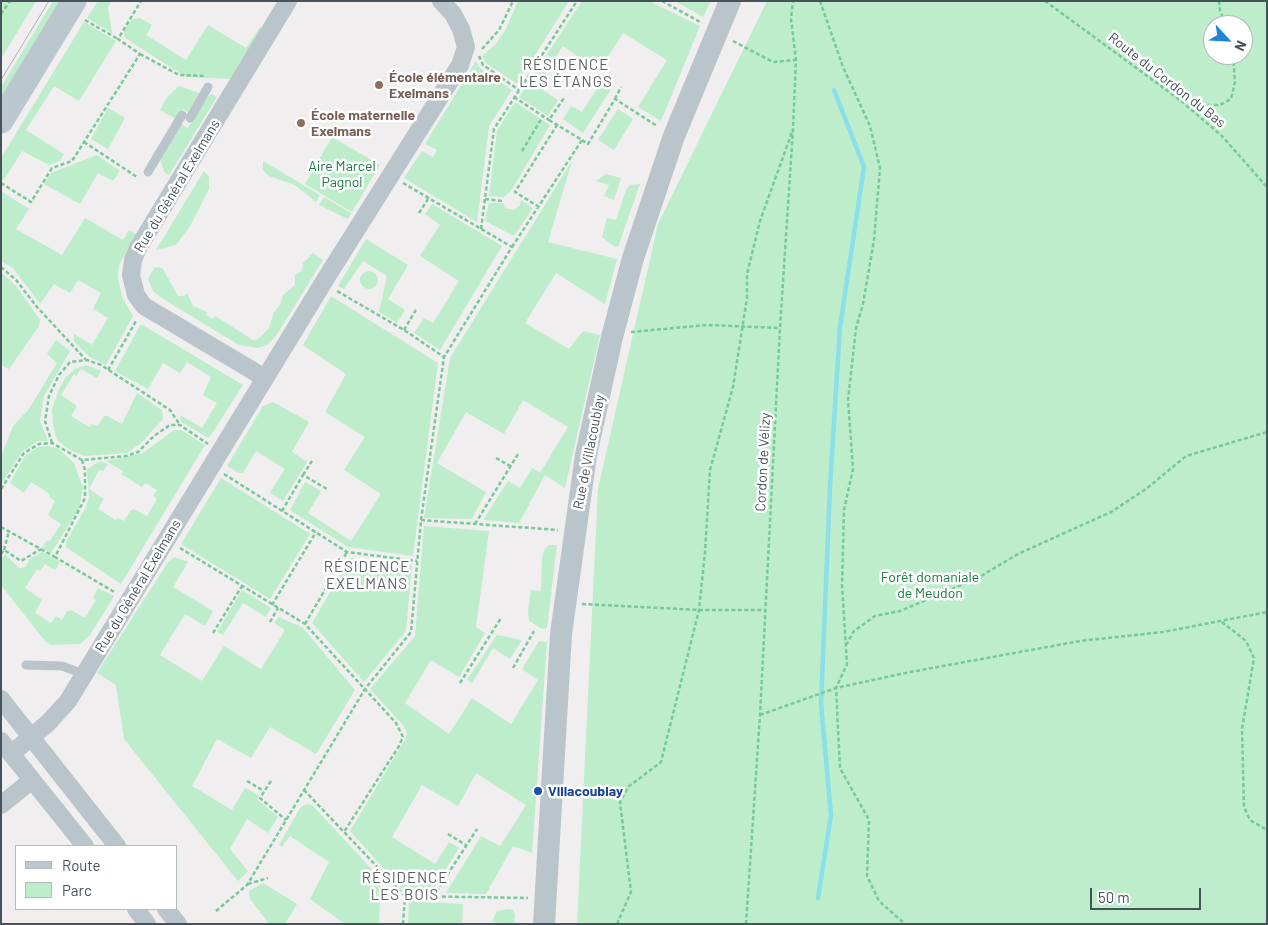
<!DOCTYPE html>
<html>
<head>
<meta charset="utf-8">
<style>
  body { margin:0 }
  #map { position:relative; width:1268px; height:925px; overflow:hidden; background:#f0eeee; font-family:Barlow,sans-serif }
  canvas { display:block }
  .frame { position:absolute; inset:0; border:2px solid #47535b; pointer-events:none }
  .legend { position:absolute; left:15px; top:845px; width:162px; height:65px; box-sizing:border-box; background:#fff; border:1px solid #b5babd; margin:0; padding:6px 9px; list-style:none; font-size:15px; color:#47535b }
  .legend li { display:flex; align-items:center; gap:10px; height:25px }
  .legend b { width:25px; border:1px solid #b5babd }
  .north { position:absolute; left:1203px; top:15px; width:50px; height:50px; box-sizing:border-box; background:#fff; border:1px solid #b5babd; border-radius:50%; rotate:115deg; font-size:14px; font-weight:700; line-height:20px; text-align:center; color:#47535b }
  .north::after { content:''; display:block; margin:auto; width:18px; height:22px; background:#1e84da; clip-path:polygon(50% 0,100% 100%,50% 72%,0 100%) }
  .scale { position:absolute; left:1090px; top:888px; width:111px; height:22px; box-sizing:border-box; border:2px solid #47535b; border-top:0; padding-left:6px; font-size:15px; line-height:18px; white-space:nowrap; color:#47535b; -webkit-text-stroke:4px #fff; paint-order:stroke }
</style>
</head>
<body>
<div id="map">
<canvas width="1268" height="925"></canvas>
<div class="frame"></div>
<ul class="legend">
<li><b style="height:6px;background:#bac7cf"></b>Route</li>
<li><b style="height:14px;background:#bdedcb"></b>Parc</li>
</ul>
<div class="north">N</div>
<div class="scale">50 m</div>
</div>
<script>
const ctx = document.querySelector('canvas').getContext('2d');
ctx.lineJoin = 'round';
function paint(path, color) {
  ctx.fillStyle = color;
  ctx.fill(path, 'evenodd');
}
function toPath(rows) {
  const path = new Path2D();
  for (const r of rows) {
    if (r.length === 3) {
      path.moveTo(r[0] + r[2], r[1]);
      path.arc(r[0], r[1], r[2], 0, 2 * Math.PI);
      continue;
    }
    path.moveTo(r[0], r[1]);
    for (let i = 2; i < r.length; i += 2) path.lineTo(r[i], r[i + 1]);
  }
  return path;
}
function stroke(path, color, width, dash) {
  ctx.strokeStyle = color;
  ctx.lineWidth = width;
  ctx.lineCap = dash ? 'butt' : 'round';
  ctx.setLineDash(dash || []);
  ctx.stroke(path);
}
function drawText(font, color, halo, rows, align = 'center') {
  ctx.font = font + ' Barlow,sans-serif';
  ctx.lineWidth = 5;
  ctx.setLineDash([]);
  ctx.textBaseline = 'middle';
  ctx.strokeStyle = halo;
  ctx.fillStyle = color;
  for (const [text, x, y, turn = 0] of rows) {
    ctx.save();
    ctx.translate(x, y);
    ctx.rotate((+turn || 0) * Math.PI / 180);
    ctx.textAlign = isNaN(turn) ? turn : align;
    if (halo) ctx.strokeText(text, 0, 0);
    ctx.fillText(text, 0, 0);
    ctx.restore();
  }
}
paint(toPath([
  [1,1,36,1,1,59],
  [53,1,65,1,1,106,1,87],
  [98,1,111,1,108,7,112,33,87,18],
  [518,1,569,1,517,84,486,63,482,56,496,44,506,29],
  [582,1,649,1,700,26,661,121,638,107,667,60,623,33,599,71,563,46,537,86,558,100,548,116,519,97],
  [675,1,711,1,703,17],
  [767,1,1267,1,1267,924,577,924,598,489,658,224],
  [1213,25,1243,25,1243,55,1213,55],
  [140,18,152,25,146,35,186,60,208,25,246,48,260,27,263,29,231,79,186,77,125,38,124,32,128,24,133,19],
  [84,22,116,41,79,101,54,86,26,130,64,154,60,161,49,165,22,151,4,180,1,179,1,158],
  [476,61,480,68,512,90,489,126,477,222,404,178,422,151,433,157,437,150,425,144],
  [603,79,613,86,583,133,563,119,571,106,582,112],
  [179,86,199,93,188,112,183,109,176,119,160,110,167,97],
  [212,94,217,97,169,175,164,172,160,159,179,123,188,128,205,99],
  [515,102,550,125,511,191,504,197,489,196,497,131],
  [108,108,125,118,108,149,91,139],
  [618,109,633,119,614,150,598,140],
  [332,137,380,165,352,212,305,184],
  [97,155,120,171,113,181,98,173,80,204,44,184,51,173],
  [263,161,320,195,316,202,295,185,269,176,263,170],
  [572,161,548,242,617,259,605,304,556,273,525,323,569,349,583,331,600,335,565,488,545,475,519,523,483,520,508,481,520,488,532,468,540,473,568,427,523,400,504,434,466,412,437,463,486,492,472,519,424,518,450,358],
  [204,171,209,177,209,189,190,226,176,245,156,250],
  [606,174,621,178,614,200,604,196,609,185,596,181],
  [640,184,618,247,614,246,602,237,607,218,616,220,626,190,630,185],
  [1,191,29,209,16,229,62,255,85,218,123,240,129,230,136,234,119,265,118,277,122,297,133,316,106,365,90,357,74,342,74,334,92,345,108,318,93,309,101,293,78,280,70,293,54,284,40,304,13,268,1,261],
  [324,197,351,213,348,219,319,205],
  [521,200,533,208,514,236,485,221,489,203,503,203,505,208,514,210,520,205],
  [432,204,502,246,440,350,414,333,424,318,433,323,459,281,420,256,440,225,425,214],
  [366,239,408,265,388,299,405,310,397,323,379,312,387,276,363,261,344,289,338,286],
  [313,253,323,260,276,336,267,345,258,348,239,345,163,299,153,291,148,279,154,268,158,267,163,269,178,296,184,296,187,293,193,306,207,312,206,315,213,319,215,316,253,340,258,339,269,328,274,312,280,305,283,295,295,285,295,275,302,271,303,263],
  [369,280,9],
  [1,272,16,286,40,320,39,326,9,369,1,365],
  [331,296,438,363,413,556,348,547,290,510,305,482,321,491,308,513,351,541,381,494,344,470,365,437,325,412,346,374,303,345],
  [141,324,243,385,209,438,181,422,180,415,202,428,217,403,203,395,211,377,187,362,180,373,163,363,148,389,115,371],
  [56,340,70,351,44,396,40,421,48,441,38,441,23,451,1,484,1,457,13,426,29,409,57,363,47,354],
  [86,365,101,371,97,378,81,369,76,376,74,374,61,395,77,406,71,416,89,427,92,424,98,426,104,416,107,416,122,424,137,393,162,410,163,419,141,443,127,453,85,456,70,450,57,440,53,426,52,409,59,389,66,377,75,369],
  [273,402,309,422,292,452,307,462,283,501,270,493,285,469,256,451,243,473,239,473,227,466,263,406],
  [174,430,181,430,205,445,121,584,66,547,66,542,86,507,89,497,87,469,100,461,108,464,103,471,99,470,89,489,104,499,98,509,116,520,118,518,124,521,130,511,133,509,147,516,157,499,153,496,157,490,145,483,142,487,121,474,123,471,106,461,143,453],
  [49,446,59,449,74,463,83,488,79,509,51,553,42,548,47,540,50,541,61,524,48,515,55,501,49,497,50,494,31,482,24,493,10,483,25,456,38,447],
  [221,478,310,534,270,599,181,544],
  [424,526,489,531,476,627,485,633,459,677,431,660,405,703,449,734,472,698,511,724,538,680,522,669,539,641,547,642,532,853,513,846,486,894,446,893,481,836,500,846,526,805,476,773,458,806,422,785,392,837,435,864,449,842,459,848,431,893,404,891,350,831,406,738,407,732,403,725,370,689,415,636],
  [549,545,557,545,547,628,542,629,529,621,528,612,531,590,541,591,542,558,544,550],
  [42,552,60,562,55,570,45,564,40,571,37,569,25,588,42,600,35,613,51,623,56,616,62,620,67,611,71,610,85,618,96,600,93,597,98,588,114,596,90,635,80,644,50,645,45,641,1,585,1,559,5,554,19,568,25,567,30,559],
  [174,557,188,562,173,587,213,611,205,626,185,614,160,655,202,681,224,646,261,669,285,630,274,623,279,617,303,628,355,690,316,754,270,727,251,758,217,739,192,786,232,810,245,788,259,795,257,799,278,817,268,833,247,819,230,849,248,871,238,881,124,739,116,685,97,673,168,562],
  [350,558,412,565,406,631,364,682,312,623],
  [242,590,271,608,266,617,243,603,223,635,217,632],
  [497,635,522,640,510,659,493,648,472,683,467,680],
  [306,804,312,805,381,879,379,924,345,924,310,899,329,862,290,836,282,847,279,845,300,808],
  [263,883,297,904,285,924,269,924,250,899,249,891],
  [409,901,463,904,462,924,408,924],
  [509,909,513,910,515,915,514,924,492,922,497,911]
]), '#bdedcb');
stroke(toPath([
  [818,898,831,815,821,704,830,486,840,327,864,167,834,90]
]), '#8bdfe9', 4.5);
stroke(toPath([
  [662,1,702,23],
  [820,1,843,67,870,126,880,168,874,240,863,304,856,328,848,400,853,469,844,510,842,585,847,664,836,688,840,768,869,820,867,876,879,901,905,924],
  [1045,1,1180,100,1222,136,1267,187],
  [1219,1,1220,11,1227,25],
  [1,14,10,1],
  [85,20,118,39],
  [733,41,773,62,796,60],
  [482,49,499,30,513,1],
  [140,54,179,75,204,76],
  [479,56,483,65,519,90],
  [514,97,549,120],
  [615,99,621,87],
  [1182,101,1203,105,1220,105,1231,99,1235,82,1233,55],
  [582,140,588,144,615,99,657,126],
  [84,142,137,177],
  [522,151,543,116],
  [1,183,31,202,52,168,72,161,140,54,118,39,141,1],
  [403,183,512,247,444,357],
  [485,199,503,201],
  [539,207,515,192,557,125],
  [419,213,428,199],
  [481,229,494,129,577,1],
  [512,247,582,140,549,120,564,98],
  [1,267,16,280,37,307,86,360],
  [404,330,417,308],
  [631,332,707,325,780,328],
  [108,370,136,321],
  [52,443,45,421,49,396,59,375,70,362,87,360,101,365,170,410,180,425],
  [496,458,510,466],
  [82,460,85,470,85,498,55,557,116,593],
  [224,474,347,552,417,561],
  [303,475,312,461],
  [1,489,24,453,39,444,52,443,82,460,126,456,138,452,154,436,170,425,180,425,208,444],
  [282,511,303,475,327,489],
  [421,520,558,530],
  [475,524,518,454],
  [1,527,55,557],
  [180,548,305,624,396,723,403,737,399,746,344,832],
  [4,550,9,531],
  [1,554,4,550,21,561,41,549],
  [582,604,699,610,766,610],
  [272,605,316,532],
  [270,622,278,608],
  [1222,622,1246,641,1254,658,1242,729,1244,807,1250,820,1267,830],
  [305,624,347,552],
  [213,633,242,586],
  [846,645,854,631,875,616,900,611,976,579,1018,554,1111,512,1146,489,1186,456,1267,432],
  [513,668,534,631],
  [460,683,501,618],
  [760,715,836,688,910,672,1080,641,1163,632,1267,612],
  [247,781,264,791],
  [271,781,260,798,286,820],
  [304,790,405,896],
  [448,834,466,845],
  [248,884,268,878],
  [433,897,477,829],
  [216,911,247,885,365,689,411,632,421,520,444,357,404,330,337,291],
  [403,924,405,896,528,898],
  [617,924,631,892,620,802,628,787,661,762,699,610,705,552,710,470,733,387,747,298,747,274,760,221,792,132],
  [746,924,760,715,780,328,793,129,796,60,791,19,793,1]
]), '#76ca98', 2.5, [4, 2.5]);
stroke(toPath([
  [190,118,208,87],
  [148,172,182,115],
  [26,665,62,666,84,674]
]), '#bac4cb', 9);
stroke(toPath([
  [265,378,144,306,136,295,131,275,133,260,138,248,288,1],
  [1,699,117,846],
  [1,741,85,846],
  [11,754,48,723,68,701,328,275,460,65,466,47,461,29,453,14,441,1],
  [1,805,32,780],
  [136,909,147,924],
  [166,909,178,924]
]), '#bac4cb', 18);
stroke(toPath([
  [544,924,561,634,586,455,612,337,633,258,674,136,730,1]
]), '#bac4cb', 22);
stroke(toPath([
  [1,121,74,1]
]), '#bac7cf', 25);
stroke(toPath([
  [1,80,49,1]
]), '#b0b4b8', 1);
for (const [x, y, r, color] of [
  [379,85,5,"#8d6e63"],
  [301,123,5,"#8d6e63"],
  [538,791,5,"#1a4fb4"]
]) {
  const dot = new Path2D();
  dot.arc(x, y, r, 0, 2 * Math.PI);
  ctx.fillStyle = color;
  ctx.fill(dot);
  stroke(dot, '#fff', 2);
}
drawText('bold 14px', '#785e54', '#fff', [
  ["École élémentaire",389,77],
  ["Exelmans",389,93],
  ["École maternelle",311,115],
  ["Exelmans",311,131]
], 'left');
drawText('14px', '#47535b', '#fff', [
  ["Route du Cordon du Bas",1167,80,38],
  ["Rue du Général Exelmans",177,186,-59],
  ["Rue de Villacoublay",589,452,-79],
  ["Cordon de Vélizy",763,462,-87],
  ["Rue du Général Exelmans",138,586,-59]
]);
drawText('14px', '#197a3f', '#fff', [
  ["Aire Marcel",342,166],
  ["Pagnol",342,182],
  ["Forêt domaniale",930,577],
  ["de Meudon",930,593]
]);
drawText('bold 14px', '#164399', '#fff', [
  ["Villacoublay",548,791]
], 'left');
ctx.letterSpacing = '1px';
drawText('15px', '#5b5f63', '#fff', [
  ["RÉSIDENCE",566,65],
  ["LES ÉTANGS",566,82],
  ["RÉSIDENCE",367,567],
  ["EXELMANS",367,584],
  ["RÉSIDENCE",405,878],
  ["LES BOIS",405,895]
]);
ctx.letterSpacing = '0px';
</script>
</body>
</html>
